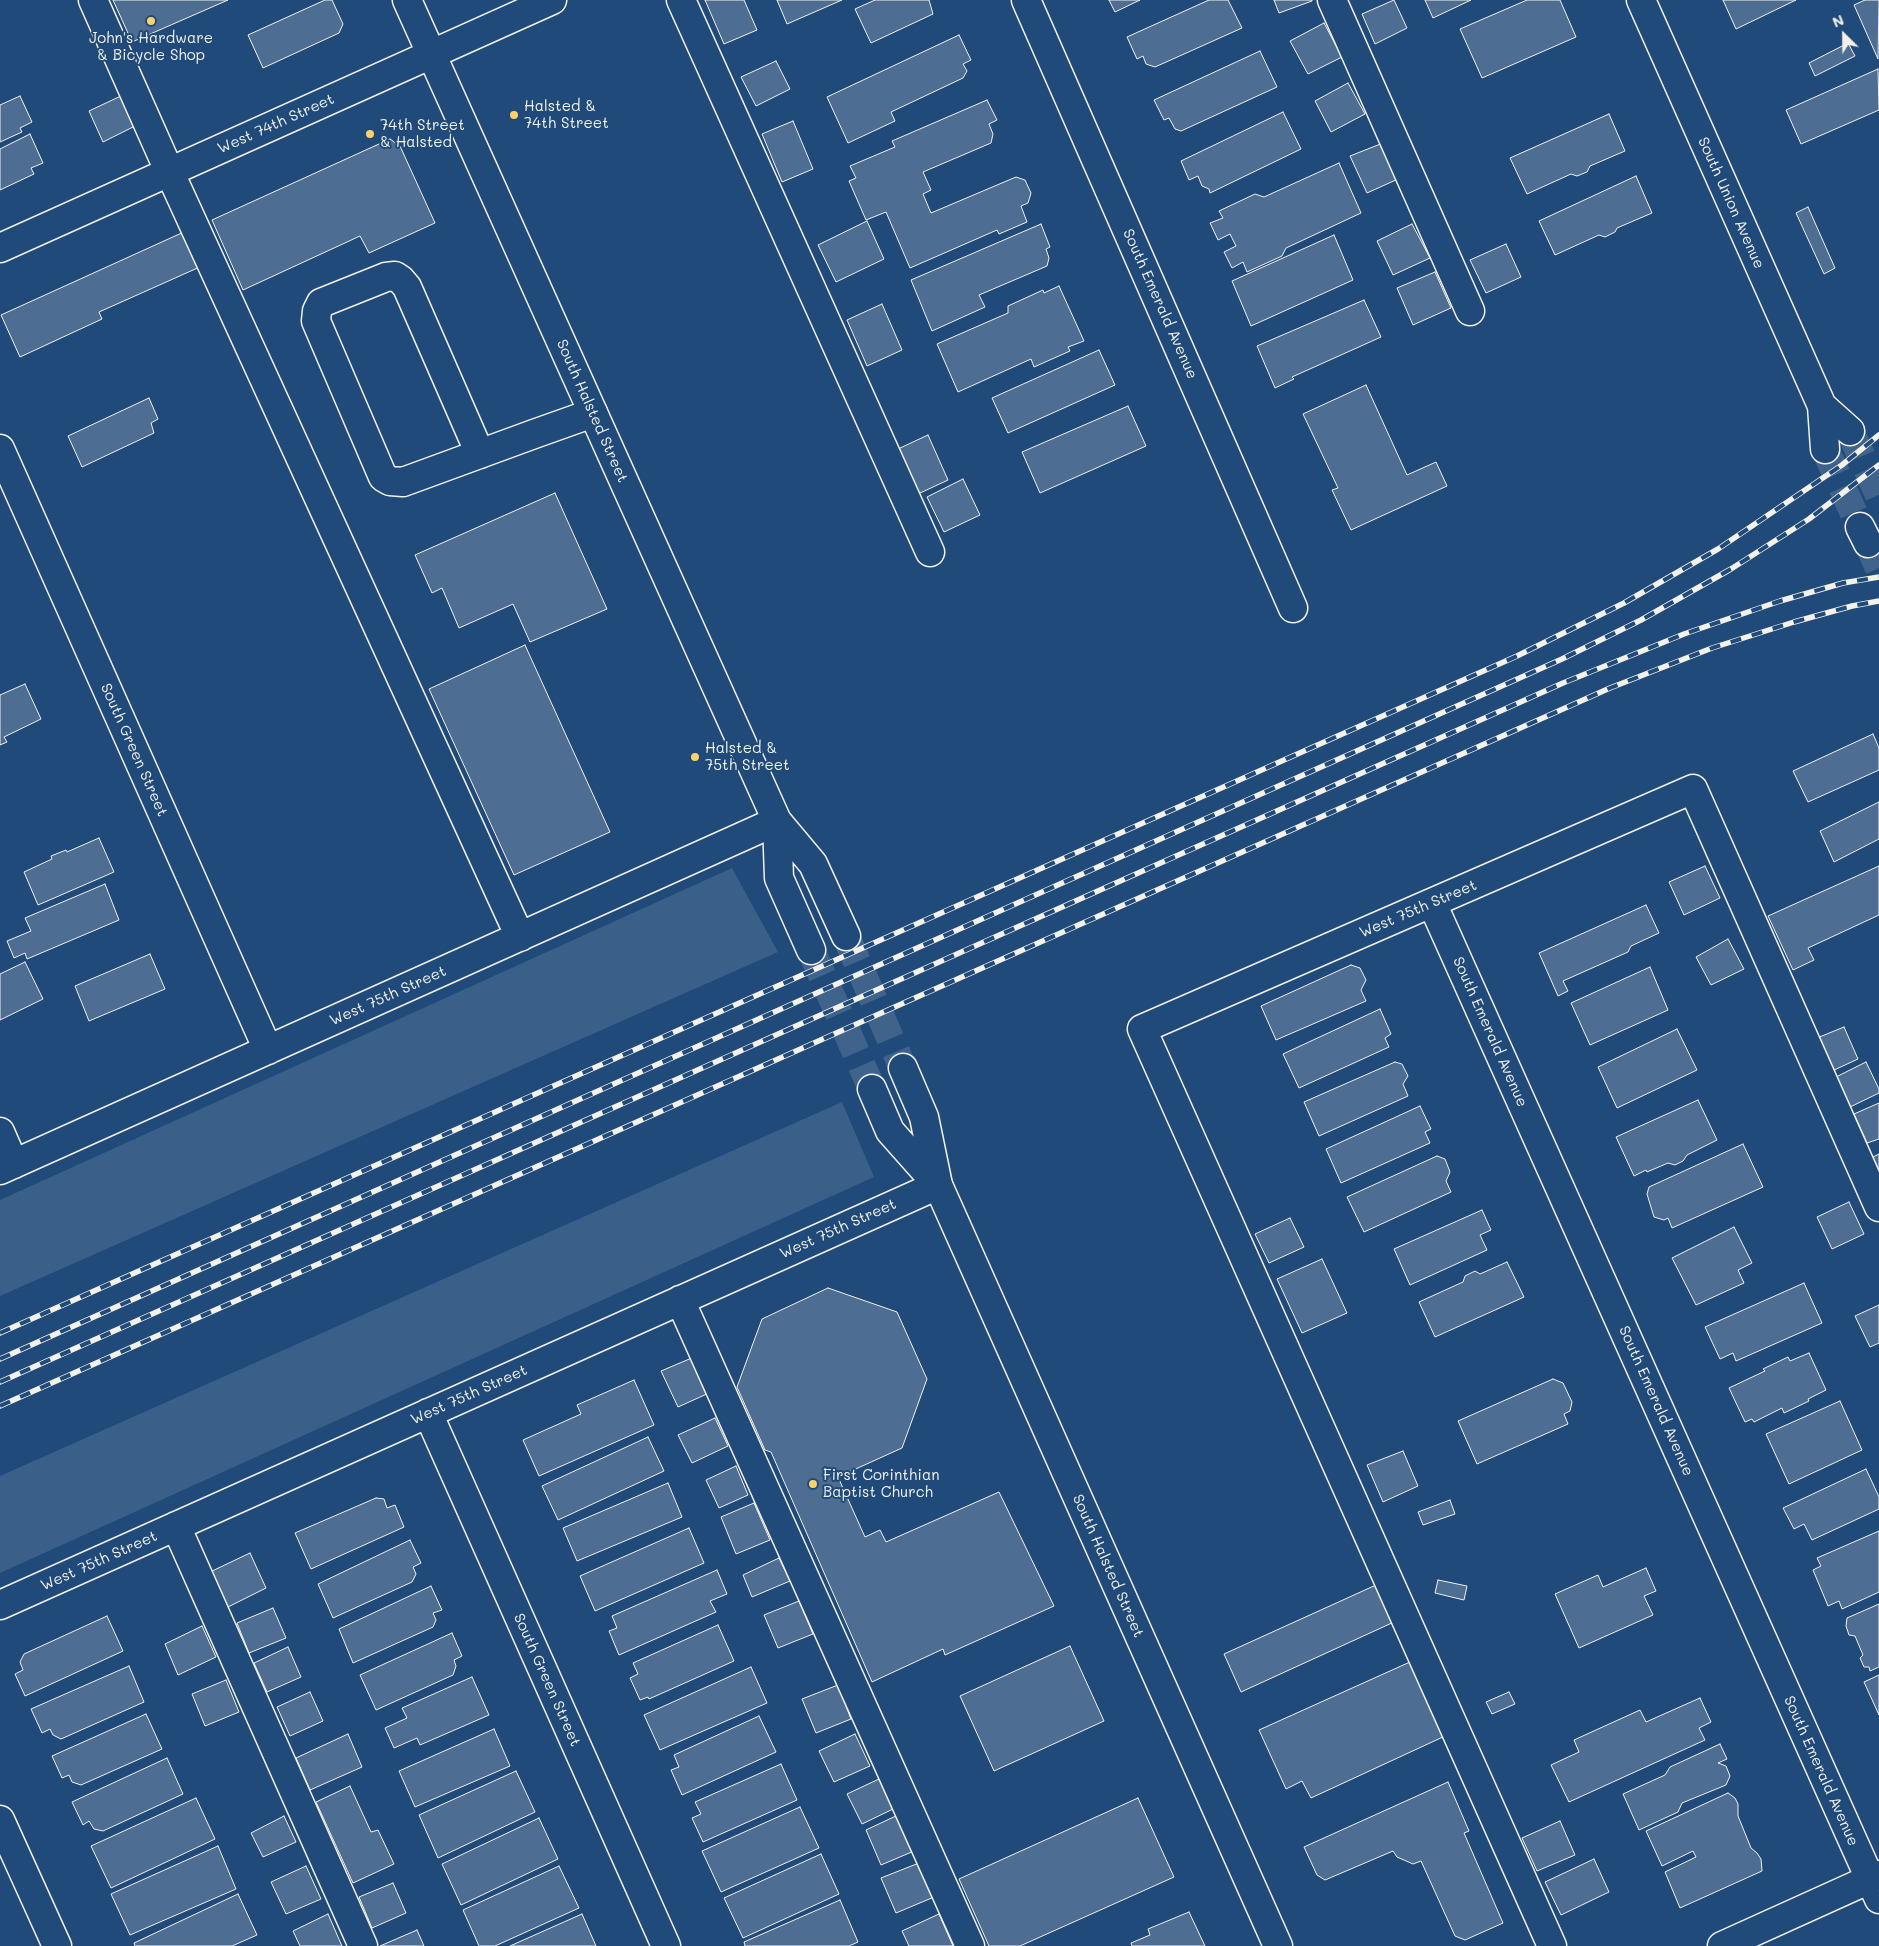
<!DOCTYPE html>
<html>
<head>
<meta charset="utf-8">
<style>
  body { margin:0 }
  #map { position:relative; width:1879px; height:1946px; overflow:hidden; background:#1f4a7a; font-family:Mali,sans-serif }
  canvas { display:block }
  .north { position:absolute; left:1819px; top:10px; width:50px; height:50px; -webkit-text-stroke:4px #1f4a7a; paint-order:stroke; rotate:337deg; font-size:14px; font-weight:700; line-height:20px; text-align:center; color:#f4f1e8 }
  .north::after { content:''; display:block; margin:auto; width:18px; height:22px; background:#f4f1e8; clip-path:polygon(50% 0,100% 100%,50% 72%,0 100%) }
</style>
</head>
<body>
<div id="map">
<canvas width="1879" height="1946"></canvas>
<div class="north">N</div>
</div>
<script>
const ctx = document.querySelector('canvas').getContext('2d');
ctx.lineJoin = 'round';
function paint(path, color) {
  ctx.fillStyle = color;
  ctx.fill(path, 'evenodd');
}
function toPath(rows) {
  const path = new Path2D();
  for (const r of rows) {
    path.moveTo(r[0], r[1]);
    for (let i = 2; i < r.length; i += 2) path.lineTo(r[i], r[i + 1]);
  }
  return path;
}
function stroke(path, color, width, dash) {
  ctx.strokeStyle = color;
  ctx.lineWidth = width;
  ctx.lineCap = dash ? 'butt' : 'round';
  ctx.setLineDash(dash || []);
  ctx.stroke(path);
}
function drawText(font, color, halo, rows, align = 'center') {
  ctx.font = font + ' Mali,sans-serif';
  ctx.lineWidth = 4;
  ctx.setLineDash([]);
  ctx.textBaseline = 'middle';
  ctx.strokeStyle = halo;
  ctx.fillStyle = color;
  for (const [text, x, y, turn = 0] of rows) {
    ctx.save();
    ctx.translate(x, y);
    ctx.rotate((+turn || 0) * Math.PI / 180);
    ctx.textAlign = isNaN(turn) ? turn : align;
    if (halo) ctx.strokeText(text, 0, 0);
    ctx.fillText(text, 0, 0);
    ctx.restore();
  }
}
paint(toPath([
  [732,868,778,952,0,1296,0,1200],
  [842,1102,874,1177,0,1573,0,1476]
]), '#3a5f88');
const building = toPath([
  [113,0,228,0,132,42,113,0],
  [325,0,332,0,343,24,339,33,263,68,248,35,325,0],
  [705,0,744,0,757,30,724,44,705,0],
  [777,0,842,0,787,24,777,0],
  [875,0,929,0,933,14,871,43,855,9,875,0],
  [1109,0,1140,0,1115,12,1109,0],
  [1209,0,1228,0,1242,28,1155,67,1146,64,1143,56,1137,59,1127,37,1209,0],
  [1274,0,1312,0,1312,1,1279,13,1274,0],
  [1394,0,1407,28,1375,44,1362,14,1394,0],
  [1425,0,1471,0,1433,18,1425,0],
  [1527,0,1560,0,1576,37,1482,78,1460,29,1527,0],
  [1723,0,1796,0,1736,29,1723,0],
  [1865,0,1879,0,1878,59,1854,5,1865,0],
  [1324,23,1342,57,1308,74,1290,41,1324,23],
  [959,35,971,60,963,64,967,71,963,78,891,112,895,121,848,143,827,97,959,35],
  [1848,43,1855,56,1815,76,1809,63,1848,43],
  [1260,51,1277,87,1181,131,1175,129,1169,118,1164,120,1154,100,1260,51],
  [776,61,790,89,756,106,741,77,776,61],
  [1878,69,1879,110,1801,144,1786,110,1878,69],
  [1348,83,1365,114,1331,132,1315,101,1348,83],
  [123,95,137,125,103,142,89,111,123,95],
  [20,96,32,122,20,128,22,132,0,142,0,105,20,96],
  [987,100,997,120,989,124,993,134,991,143,923,172,931,190,923,194,931,213,1016,177,1025,180,1031,193,1028,203,1021,206,1027,222,999,234,997,230,910,268,886,212,866,220,849,181,856,178,850,166,895,147,892,141,987,100],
  [1283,112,1301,149,1210,193,1209,189,1202,186,1198,176,1189,180,1181,161,1283,112],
  [1609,114,1625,151,1590,166,1587,172,1577,176,1571,174,1527,194,1510,158,1609,114],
  [793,121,813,169,782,182,762,134,793,121],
  [30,134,43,163,31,168,34,174,0,190,0,149,30,134],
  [390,139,400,146,435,223,369,253,360,236,243,290,212,220,390,139],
  [1383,143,1398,179,1367,193,1350,156,1383,143],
  [1339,163,1361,213,1286,248,1282,256,1247,272,1243,262,1232,268,1224,252,1236,246,1230,234,1218,240,1210,223,1223,218,1219,211,1255,194,1264,197,1339,163],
  [1636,176,1652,213,1617,228,1615,232,1605,237,1599,235,1555,255,1539,221,1636,176],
  [1808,207,1835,268,1824,274,1796,213,1808,207],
  [867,221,884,259,836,282,818,245,867,221],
  [1041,224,1050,247,1046,249,1049,258,1047,266,979,295,985,307,932,331,911,280,1041,224],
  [1412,224,1430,258,1393,275,1377,241,1412,224],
  [186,231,202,266,99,312,102,319,20,357,1,315,186,231],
  [1334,235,1353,280,1251,326,1232,281,1334,235],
  [1506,244,1521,277,1486,293,1470,260,1506,244],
  [1435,272,1451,308,1413,325,1397,288,1435,272],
  [1059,286,1084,341,1068,347,1070,351,1034,367,1031,359,958,392,937,344,1008,313,1008,306,1043,290,1044,293,1059,286],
  [1364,300,1381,337,1292,377,1294,379,1275,388,1257,346,1364,300],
  [882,304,902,350,867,366,847,320,882,304],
  [1099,350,1115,385,1008,433,992,398,1099,350],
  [1366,385,1407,475,1436,462,1447,486,1351,530,1332,490,1338,488,1303,414,1366,385],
  [149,398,158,419,151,423,154,433,82,467,68,436,149,398],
  [1128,406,1146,446,1040,493,1022,452,1128,406],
  [928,435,948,480,918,494,898,449,928,435],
  [963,479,980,515,944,532,927,497,963,479],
  [555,493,607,609,530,642,513,604,459,628,442,588,432,593,415,555,555,493],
  [525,645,610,832,514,875,429,689,525,645],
  [25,684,41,719,4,737,7,742,0,745,0,695,25,684],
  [1873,734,1879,748,1879,770,1808,802,1793,771,1873,734],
  [1879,802,1879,839,1834,862,1820,831,1879,802],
  [99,838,114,872,38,905,24,872,52,859,51,856,66,850,67,852,99,838],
  [1705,866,1720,898,1684,915,1669,882,1705,866],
  [1879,866,1879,915,1808,948,1814,960,1793,970,1768,916,1879,866],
  [105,884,119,920,27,959,25,953,14,958,7,941,31,931,25,918,105,884],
  [1646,905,1659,933,1631,946,1628,952,1563,981,1568,991,1558,996,1539,953,1646,905],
  [1728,939,1744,969,1711,985,1696,957,1728,939],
  [150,954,165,989,89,1021,75,986,150,954],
  [25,962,43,999,0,1020,0,974,25,962],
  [1351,965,1360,968,1366,980,1361,990,1366,1001,1276,1040,1261,1006,1351,965],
  [1650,967,1668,1010,1590,1045,1571,1003,1650,967],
  [1380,1009,1391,1034,1385,1038,1389,1047,1299,1088,1283,1054,1380,1009],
  [1844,1027,1858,1059,1832,1071,1817,1038,1844,1027],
  [1677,1029,1697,1070,1617,1108,1598,1067,1677,1029],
  [1395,1062,1402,1064,1408,1076,1403,1084,1408,1096,1319,1136,1304,1102,1395,1062],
  [1866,1062,1879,1089,1879,1093,1848,1108,1834,1078,1866,1062],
  [1698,1100,1717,1140,1687,1155,1683,1161,1675,1165,1668,1163,1647,1172,1646,1170,1634,1176,1616,1137,1698,1100],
  [1879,1103,1879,1139,1867,1143,1854,1114,1879,1103],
  [1420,1106,1431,1129,1425,1132,1430,1143,1341,1183,1326,1149,1420,1106],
  [1743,1144,1763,1187,1672,1228,1668,1218,1664,1220,1654,1217,1647,1194,1649,1187,1743,1144],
  [1879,1154,1879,1177,1871,1158,1879,1154],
  [1437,1156,1445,1159,1450,1172,1446,1181,1451,1192,1364,1232,1347,1197,1437,1156],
  [1849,1202,1864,1234,1832,1249,1817,1217,1849,1202],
  [1482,1210,1491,1230,1480,1235,1487,1250,1410,1285,1394,1249,1482,1210],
  [1290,1218,1304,1247,1269,1263,1255,1234,1290,1218],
  [1734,1227,1752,1263,1738,1270,1744,1283,1696,1305,1672,1258,1734,1227],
  [1322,1259,1347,1313,1302,1333,1277,1279,1322,1259],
  [1507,1262,1524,1297,1435,1337,1419,1302,1463,1282,1465,1276,1475,1271,1480,1274,1507,1262],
  [1804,1283,1822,1323,1736,1361,1733,1353,1720,1359,1705,1327,1804,1283],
  [828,1288,897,1312,927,1379,902,1448,838,1477,865,1537,880,1530,886,1542,999,1492,1054,1606,945,1655,943,1649,872,1682,771,1452,765,1450,737,1387,762,1319,828,1288],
  [1879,1305,1879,1343,1870,1347,1855,1316,1879,1305],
  [1809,1353,1826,1390,1808,1399,1809,1401,1784,1413,1782,1408,1754,1422,1752,1419,1745,1422,1729,1388,1765,1371,1763,1369,1788,1357,1790,1361,1809,1353],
  [694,1357,709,1393,678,1407,661,1371,694,1357],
  [1553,1379,1563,1383,1572,1402,1570,1411,1564,1414,1568,1424,1477,1464,1458,1421,1553,1379],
  [634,1380,654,1425,539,1476,523,1440,581,1414,577,1405,634,1380],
  [1840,1401,1862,1450,1789,1484,1766,1434,1840,1401],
  [715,1418,728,1446,692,1463,678,1435,715,1418],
  [648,1437,664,1471,558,1520,542,1486,648,1437],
  [1403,1451,1418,1486,1383,1502,1367,1465,1403,1451],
  [736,1466,748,1495,719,1508,706,1480,736,1466],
  [1866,1469,1879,1497,1879,1509,1812,1540,1804,1524,1794,1529,1783,1508,1866,1469],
  [668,1483,682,1517,577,1561,563,1528,668,1483],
  [376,1498,384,1499,387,1508,395,1505,404,1527,311,1569,295,1533,376,1498],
  [1450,1500,1455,1514,1423,1525,1418,1512,1450,1500],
  [754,1503,770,1540,736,1554,721,1517,754,1503],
  [689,1528,704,1563,595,1611,580,1576,689,1528],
  [1879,1531,1879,1592,1842,1609,1839,1601,1828,1606,1813,1570,1821,1566,1817,1558,1879,1531],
  [410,1540,421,1563,413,1567,416,1574,412,1582,333,1618,318,1584,410,1540],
  [250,1553,266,1588,226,1608,210,1572,250,1553],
  [779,1558,790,1581,752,1597,743,1575,779,1558],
  [1646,1568,1656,1591,1644,1596,1653,1615,1579,1648,1555,1594,1598,1575,1603,1587,1646,1568],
  [717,1570,727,1594,710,1601,716,1612,619,1655,609,1631,617,1628,612,1616,717,1570],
  [1438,1580,1467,1586,1464,1600,1435,1593,1438,1580],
  [1376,1585,1394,1622,1241,1692,1224,1654,1376,1585],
  [431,1586,442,1610,433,1613,436,1620,433,1627,353,1663,339,1629,431,1586],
  [799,1601,813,1634,778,1648,764,1615,799,1601],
  [1879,1604,1879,1667,1870,1671,1869,1667,1864,1667,1860,1658,1863,1655,1855,1636,1849,1635,1846,1626,1847,1618,1879,1604],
  [273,1608,286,1638,249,1653,237,1623,273,1608],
  [107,1616,123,1651,25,1696,15,1674,23,1670,20,1662,24,1654,107,1616],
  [718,1625,734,1661,649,1699,648,1697,640,1700,630,1678,638,1674,633,1663,718,1625],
  [202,1626,216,1657,178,1675,165,1644,202,1626],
  [452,1633,462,1656,454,1660,456,1666,453,1675,376,1710,360,1675,452,1633],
  [1070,1646,1104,1721,994,1771,960,1696,1070,1646],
  [288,1647,301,1677,267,1692,254,1663,288,1647],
  [1410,1662,1445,1736,1311,1798,1302,1781,1286,1789,1259,1730,1410,1662],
  [129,1666,144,1702,61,1739,53,1735,50,1729,42,1733,31,1709,129,1666],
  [751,1667,767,1703,660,1750,644,1715,751,1667],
  [1879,1675,1879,1715,1864,1682,1879,1675],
  [472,1677,489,1715,420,1745,417,1738,394,1748,385,1728,407,1718,402,1708,472,1677],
  [226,1680,239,1712,205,1726,192,1694,226,1680],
  [838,1685,851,1719,816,1733,802,1699,838,1685],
  [310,1692,323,1721,290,1736,277,1707,310,1692],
  [1509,1692,1515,1704,1492,1714,1486,1702,1509,1692],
  [1700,1698,1711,1722,1699,1728,1705,1740,1569,1802,1551,1765,1579,1752,1574,1740,1640,1710,1646,1722,1700,1698],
  [146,1714,162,1749,81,1785,72,1782,69,1775,62,1778,52,1756,146,1714],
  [759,1716,776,1752,682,1795,671,1770,679,1767,674,1755,759,1716],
  [494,1729,510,1766,415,1807,399,1771,494,1729],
  [348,1734,362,1767,310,1790,296,1758,348,1734],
  [855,1734,870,1766,834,1782,819,1751,855,1734],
  [1720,1744,1727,1759,1718,1763,1726,1766,1730,1776,1726,1785,1682,1803,1678,1812,1639,1830,1623,1794,1665,1775,1670,1767,1720,1744],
  [167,1758,183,1794,103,1831,94,1829,89,1821,83,1825,72,1802,167,1758],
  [781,1764,797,1800,703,1842,692,1818,701,1814,695,1802,781,1764],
  [516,1771,535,1812,438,1858,419,1815,516,1771],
  [879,1779,893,1809,862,1824,847,1794,879,1779],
  [1448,1782,1469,1831,1464,1833,1503,1923,1465,1940,1455,1936,1421,1861,1413,1864,1397,1857,1393,1851,1325,1880,1317,1875,1304,1847,1448,1782],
  [350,1786,371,1832,378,1830,394,1864,353,1883,316,1802,350,1786],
  [1728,1793,1735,1798,1738,1804,1738,1816,1751,1848,1757,1853,1761,1859,1762,1871,1680,1908,1665,1872,1696,1857,1693,1851,1662,1866,1646,1831,1728,1793],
  [196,1798,215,1839,111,1888,91,1846,196,1798],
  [1138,1798,1174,1877,1020,1946,989,1946,959,1879,1138,1798],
  [800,1807,819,1848,721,1892,702,1851,800,1807],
  [898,1815,914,1851,881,1865,866,1830,898,1815],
  [284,1816,296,1842,263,1857,251,1833,284,1816],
  [539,1818,558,1859,461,1905,442,1864,539,1818],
  [1560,1821,1575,1855,1537,1871,1522,1838,1560,1821],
  [218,1846,236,1889,130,1935,111,1894,218,1846],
  [821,1854,839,1894,743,1938,724,1898,821,1854],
  [1594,1859,1609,1892,1561,1915,1545,1882,1594,1859],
  [919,1863,934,1897,896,1913,881,1878,919,1863],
  [306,1866,321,1899,286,1914,271,1882,306,1866],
  [559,1866,579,1908,495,1946,479,1946,463,1910,559,1866],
  [393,1883,406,1913,372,1928,359,1897,393,1883],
  [238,1894,257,1935,232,1946,135,1946,134,1943,238,1894],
  [840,1900,858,1942,849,1946,745,1946,744,1942,840,1900],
  [1189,1912,1205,1946,1132,1946,1131,1943,1150,1935,1148,1929,1189,1912],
  [328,1914,342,1946,300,1946,293,1931,328,1914],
  [582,1914,596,1946,510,1946,582,1914],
  [939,1914,953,1946,909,1946,902,1931,939,1914],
  [417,1930,424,1946,380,1946,417,1930]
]);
paint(building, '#4d6e92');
stroke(building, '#f4f1e8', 1);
stroke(toPath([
  [1850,431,1879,495],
  [1825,449,1860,527],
  [1868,543,1879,568]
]), '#3f638a', 28, [28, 14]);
stroke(toPath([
  [846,936,903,1068],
  [811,950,872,1089]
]), '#3f638a', 28, [28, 14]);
const minor = toPath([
  [93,0,170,173,520,937],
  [681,0,930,552],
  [1026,0,1293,608],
  [1332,0,1470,311],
  [1641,0,1822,406,1825,449],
  [0,248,552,0],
  [1822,406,1850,431],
  [0,449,268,1050],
  [480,454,407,287,401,280,395,276,386,277,321,303,317,311,316,321,383,477,390,481,403,482,534,434,593,413],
  [1860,527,1868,543],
  [1432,903,1879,1899],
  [0,1132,14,1164],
  [0,1170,777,821],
  [680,1300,970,1946],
  [428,1413,666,1946],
  [176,1526,363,1946],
  [0,1605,938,1185],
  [0,1820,57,1946],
  [1552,1946,1142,1029,1693,789,1879,1207],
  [1722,1946,1879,1875]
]);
const major = toPath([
  [407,0,777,821,813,864,846,936],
  [777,821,779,878,811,950],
  [903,1068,924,1117,938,1185,1278,1946],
  [872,1089,890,1131,937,1184]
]);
stroke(minor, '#f4f1e8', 31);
stroke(major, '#f4f1e8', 31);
stroke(minor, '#1f4a7a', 28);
stroke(major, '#1f4a7a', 28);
const rail = toPath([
  [0,1333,1517,656,1624,603,1718,549,1842,465,1879,435],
  [0,1359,1562,659,1641,620,1731,569,1809,519,1879,465],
  [0,1382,1563,683,1684,634,1780,601,1843,583,1879,577],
  [0,1406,1610,688,1712,648,1794,622,1852,606,1879,601]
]);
stroke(rail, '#f4f1e8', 5.5);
stroke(rail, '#1f4a7a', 4, [11]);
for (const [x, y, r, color] of [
  [151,21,5,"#ffd166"],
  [514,115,5,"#ffd166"],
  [370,134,5,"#ffd166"],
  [695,757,5,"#ffd166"],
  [813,1484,5,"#ffd166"]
]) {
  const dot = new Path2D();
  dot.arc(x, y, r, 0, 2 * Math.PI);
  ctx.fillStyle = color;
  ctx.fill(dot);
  stroke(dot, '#1f4a7a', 2);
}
drawText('15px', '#f4f1e8', '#1f4a7a', [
  ["John's Hardware",151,38,"center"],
  ["& Bicycle Shop",151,55,"center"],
  ["Halsted &",524,106],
  ["74th Street",524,123],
  ["74th Street",380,125],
  ["& Halsted",380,142],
  ["Halsted &",705,748],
  ["75th Street",705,765],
  ["First Corinthian",823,1475],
  ["Baptist Church",823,1492]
], 'left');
drawText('15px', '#f4f1e8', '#1f4a7a', [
  ["West 74th Street",276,124,-24],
  ["South Union Avenue",1731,203,66],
  ["South Emerald Avenue",1160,304,66],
  ["South Halsted Street",592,411,66],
  ["South Green Street",134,750,66],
  ["West 75th Street",1418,909,-23],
  ["West 75th Street",388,996,-24],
  ["South Emerald Avenue",1490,1032,66],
  ["West 75th Street",838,1229,-24],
  ["West 75th Street",469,1395,-24],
  ["South Emerald Avenue",1656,1401,66],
  ["West 75th Street",99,1561,-24],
  ["South Halsted Street",1108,1566,66],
  ["South Green Street",547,1680,66],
  ["South Emerald Avenue",1821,1771,66]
]);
</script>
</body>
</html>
